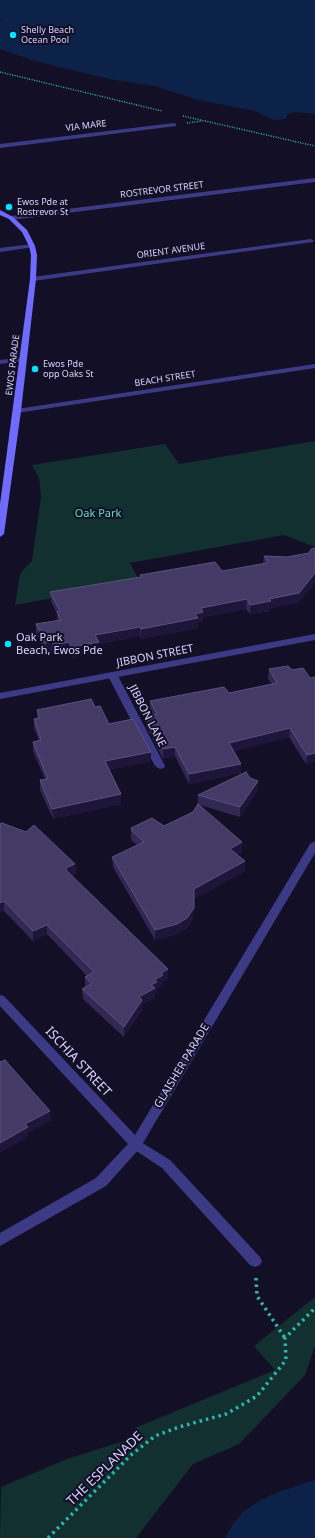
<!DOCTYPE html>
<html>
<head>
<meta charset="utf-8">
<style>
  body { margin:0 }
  canvas { display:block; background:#130f26 }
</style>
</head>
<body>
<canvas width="315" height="1538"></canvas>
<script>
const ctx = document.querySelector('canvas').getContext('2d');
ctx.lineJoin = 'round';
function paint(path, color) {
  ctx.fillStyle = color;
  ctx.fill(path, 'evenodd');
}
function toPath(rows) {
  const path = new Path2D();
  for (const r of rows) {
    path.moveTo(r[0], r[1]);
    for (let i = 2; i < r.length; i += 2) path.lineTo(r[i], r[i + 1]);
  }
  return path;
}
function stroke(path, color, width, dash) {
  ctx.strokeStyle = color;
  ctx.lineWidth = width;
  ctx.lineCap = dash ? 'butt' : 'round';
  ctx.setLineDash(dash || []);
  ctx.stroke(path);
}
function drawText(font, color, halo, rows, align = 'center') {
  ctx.font = font + ' "Noto Sans",sans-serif';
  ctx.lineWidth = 4;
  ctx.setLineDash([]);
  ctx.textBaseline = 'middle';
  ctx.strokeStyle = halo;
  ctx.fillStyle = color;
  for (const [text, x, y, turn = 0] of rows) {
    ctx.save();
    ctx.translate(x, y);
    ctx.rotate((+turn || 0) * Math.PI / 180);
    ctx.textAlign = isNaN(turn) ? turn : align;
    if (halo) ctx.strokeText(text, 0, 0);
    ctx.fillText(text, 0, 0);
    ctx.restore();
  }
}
paint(toPath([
  [315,441,315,547,284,535,130,563,140,582,15,605,20,575,24,569,32,561,41,497,39,478,32,465,165,444,179,464],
  [315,1297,315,1346,305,1375,239,1444,193,1464,136,1538,0,1538,1,1487,67,1459,124,1441,138,1433,135,1428,275,1370,254,1346]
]), '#12302f');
paint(toPath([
  [0,0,315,0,315,114,295,112,288,114,285,119,274,120,255,111,198,100,155,86,109,79,35,61,0,49,0,22,5,20,0,21],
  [315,1480,315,1538,225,1538,233,1524,243,1512,259,1501,276,1493]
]), '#0c2248');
stroke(toPath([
  [0,72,162,111],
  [183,116,315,146],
  [187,123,202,121]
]), '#2fb8b0', 1.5, [1, 1.5]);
stroke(toPath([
  [256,1278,257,1296,285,1338],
  [48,1538,131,1455,155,1436,179,1427,226,1414,257,1396,286,1360,285,1338,315,1308]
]), '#2fb8b0', 3.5, [2.5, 4]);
paint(toPath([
  [113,673,118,676,165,766,164,768,160,769,155,766,108,676,113,673],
  [136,1139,170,1160,260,1257,262,1261,260,1265,255,1267,250,1265,162,1168,132,1148,130,1144,132,1140,136,1139]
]), '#3d3a85');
paint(toPath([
  [174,123,176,124,176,126,0,148,0,144,174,123],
  [315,178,315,182,11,220,8,218,11,216,315,178],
  [311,239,314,241,313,242,33,281,30,279,33,277,311,239],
  [32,244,35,246,34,247,0,252,0,248,32,244],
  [23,357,26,357,26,361,0,364,0,360,23,357],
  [315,364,315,368,17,413,13,411,17,409,315,364],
  [315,634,315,640,0,699,0,693,315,634],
  [315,841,315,853,140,1148,106,1186,0,1246,0,1233,96,1178,128,1144,0,1006,0,995,4,996,135,1135,310,844,315,841]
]), '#3d3a85');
paint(toPath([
  [0,210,13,217,27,230,35,246,37,255,36,279,21,411,4,534,0,537,0,504,30,279,31,255,29,246,22,232,9,219,0,215,0,210]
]), '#6f6bff');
paint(toPath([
  [315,548,315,582,298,603,270,608,270,611,250,614,246,609,203,617,202,622,198,622,198,628,141,639,140,636,99,644,99,652,72,657,69,651,54,654,52,651,46,652,36,634,36,624,57,621,57,614,51,601,50,592,140,577,140,575,222,571,263,564,264,556,287,557,309,553],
  [269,669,292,670,310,678,315,677,315,762,306,764,289,737,234,751,241,764,241,773,189,784,175,756,163,759,146,726,146,716,152,715,150,710,150,701,229,693,272,684,268,679],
  [95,707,109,724,151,761,109,770,121,794,121,804,53,819,40,790,40,780,45,779,33,751,33,742,39,741,34,728,34,719,37,718,37,710],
  [250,778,258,781,257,791,240,817,200,805,242,852,237,854,245,871,194,899,193,918,187,928,177,934,155,940,113,867,112,857,137,845,131,840,131,828,164,826,193,812,198,805,198,795],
  [0,824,75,864,76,874,72,876,168,979,163,981,163,985,157,988,157,992,155,993,155,998,142,1005,142,1010,124,1037,83,999,82,989,86,988,85,987,85,977,87,976,47,934,33,941,4,911,0,913]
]), '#312854');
paint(toPath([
  [315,573,315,582,298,603,270,608,270,611,250,614,250,605],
  [247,599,246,609,203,617,202,622,198,622,198,628,141,639,141,629,195,614,201,608],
  [140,627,140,636,99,644,99,652,72,657,72,647,95,635],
  [52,641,52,651,46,652,45,643],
  [69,642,69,651,54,654,54,645],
  [290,728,289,737,229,752,229,743],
  [175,747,175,756,163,759,163,749],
  [151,752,151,761,105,771,105,761],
  [315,753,315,762,306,764,307,755],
  [241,764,241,773,189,784,189,774],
  [258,781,257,791,240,817,240,807],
  [121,794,121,804,53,819,52,809],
  [242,842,242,852,230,858,230,849],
  [245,861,245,871,194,899,193,918,187,928,177,934,155,940,155,930,194,889],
  [75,864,76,874,66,878,66,868],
  [4,901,4,911,0,913,0,903],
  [47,925,47,934,33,941,33,931],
  [168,969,168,979,163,981,163,985,157,988,157,992,155,993,155,998,142,1005,142,1010,124,1037,124,1027,139,997,151,985,154,980,161,973],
  [50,1111,51,1121,28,1133,28,1137,0,1153,0,1143,25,1124]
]), '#1d163a');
const building = toPath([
  [315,548,315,573,299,593,269,599,271,601,250,605,247,599,201,608,203,612,195,614,198,618,141,629,140,627,95,635,99,642,72,647,69,642,54,645,52,641,45,643,36,624,61,620,57,612,60,611,50,592,141,577,140,575,215,562,222,571,267,563,268,562,264,556,287,557,309,553,311,549,315,548],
  [288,666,292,670,303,668,310,678,315,677,315,753,307,755,290,728,229,743,241,764,189,774,175,747,163,749,146,716,157,714,150,701,224,687,229,693,277,683,269,669,288,666],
  [91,699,95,707,100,706,109,724,133,719,151,752,105,761,121,794,52,809,40,780,48,779,33,742,41,740,34,719,40,718,37,710,91,699],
  [246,772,250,778,258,781,240,807,198,795,246,772],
  [198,804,242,842,230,849,245,861,194,889,194,908,187,918,177,924,155,930,112,857,144,842,131,830,132,829,131,828,152,818,164,826,193,812,198,804],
  [2,823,26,832,34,825,75,864,66,868,66,870,168,969,161,973,163,975,154,980,157,982,151,985,155,988,139,997,142,1000,124,1027,82,989,92,984,85,977,94,972,47,925,33,931,4,901,0,903,0,824,2,823],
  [5,1060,50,1111,25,1124,28,1127,0,1143,0,1062,5,1060]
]);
paint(building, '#433a66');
stroke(building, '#5a527e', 1);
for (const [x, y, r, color] of [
  [13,35,4,"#00e5ff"],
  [9,207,4,"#00e5ff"],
  [35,369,4,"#00e5ff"],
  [8,644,4,"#00e5ff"]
]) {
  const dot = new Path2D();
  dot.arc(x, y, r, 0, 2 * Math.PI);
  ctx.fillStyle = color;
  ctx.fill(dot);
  stroke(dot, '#130f26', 1.5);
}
drawText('9px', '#d9d4ff', '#130f26', [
  ["Shelly Beach",21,30],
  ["Ocean Pool",21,40],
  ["Ewos Pde at",17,202],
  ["Rostrevor St",17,212],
  ["Ewos Pde",43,364],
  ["opp Oaks St",43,374]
], 'left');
drawText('9px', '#d9d4ff', '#130f26', [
  ["VIA MARE",86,126,-7],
  ["ROSTREVOR STREET",162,190,-7],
  ["ORIENT AVENUE",171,251,-8],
  ["EWOS PARADE",13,365,-83],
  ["BEACH STREET",165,379,-9]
]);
drawText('11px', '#5fe0c0', '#130f26', [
  ["Oak Park",98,514]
]);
drawText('11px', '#d9d4ff', '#130f26', [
  ["Oak Park",16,638],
  ["Beach, Ewos Pde",16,651]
], 'left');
drawText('11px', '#d9d4ff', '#130f26', [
  ["JIBBON STREET",155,656,-11],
  ["JIBBON LANE",147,716,63],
  ["GLAISHER PARADE",182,1066,-59]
]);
drawText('13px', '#d9d4ff', '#130f26', [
  ["ISCHIA STREET",78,1062,47],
  ["THE ESPLANADE",105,1469,-44]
]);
</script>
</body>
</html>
